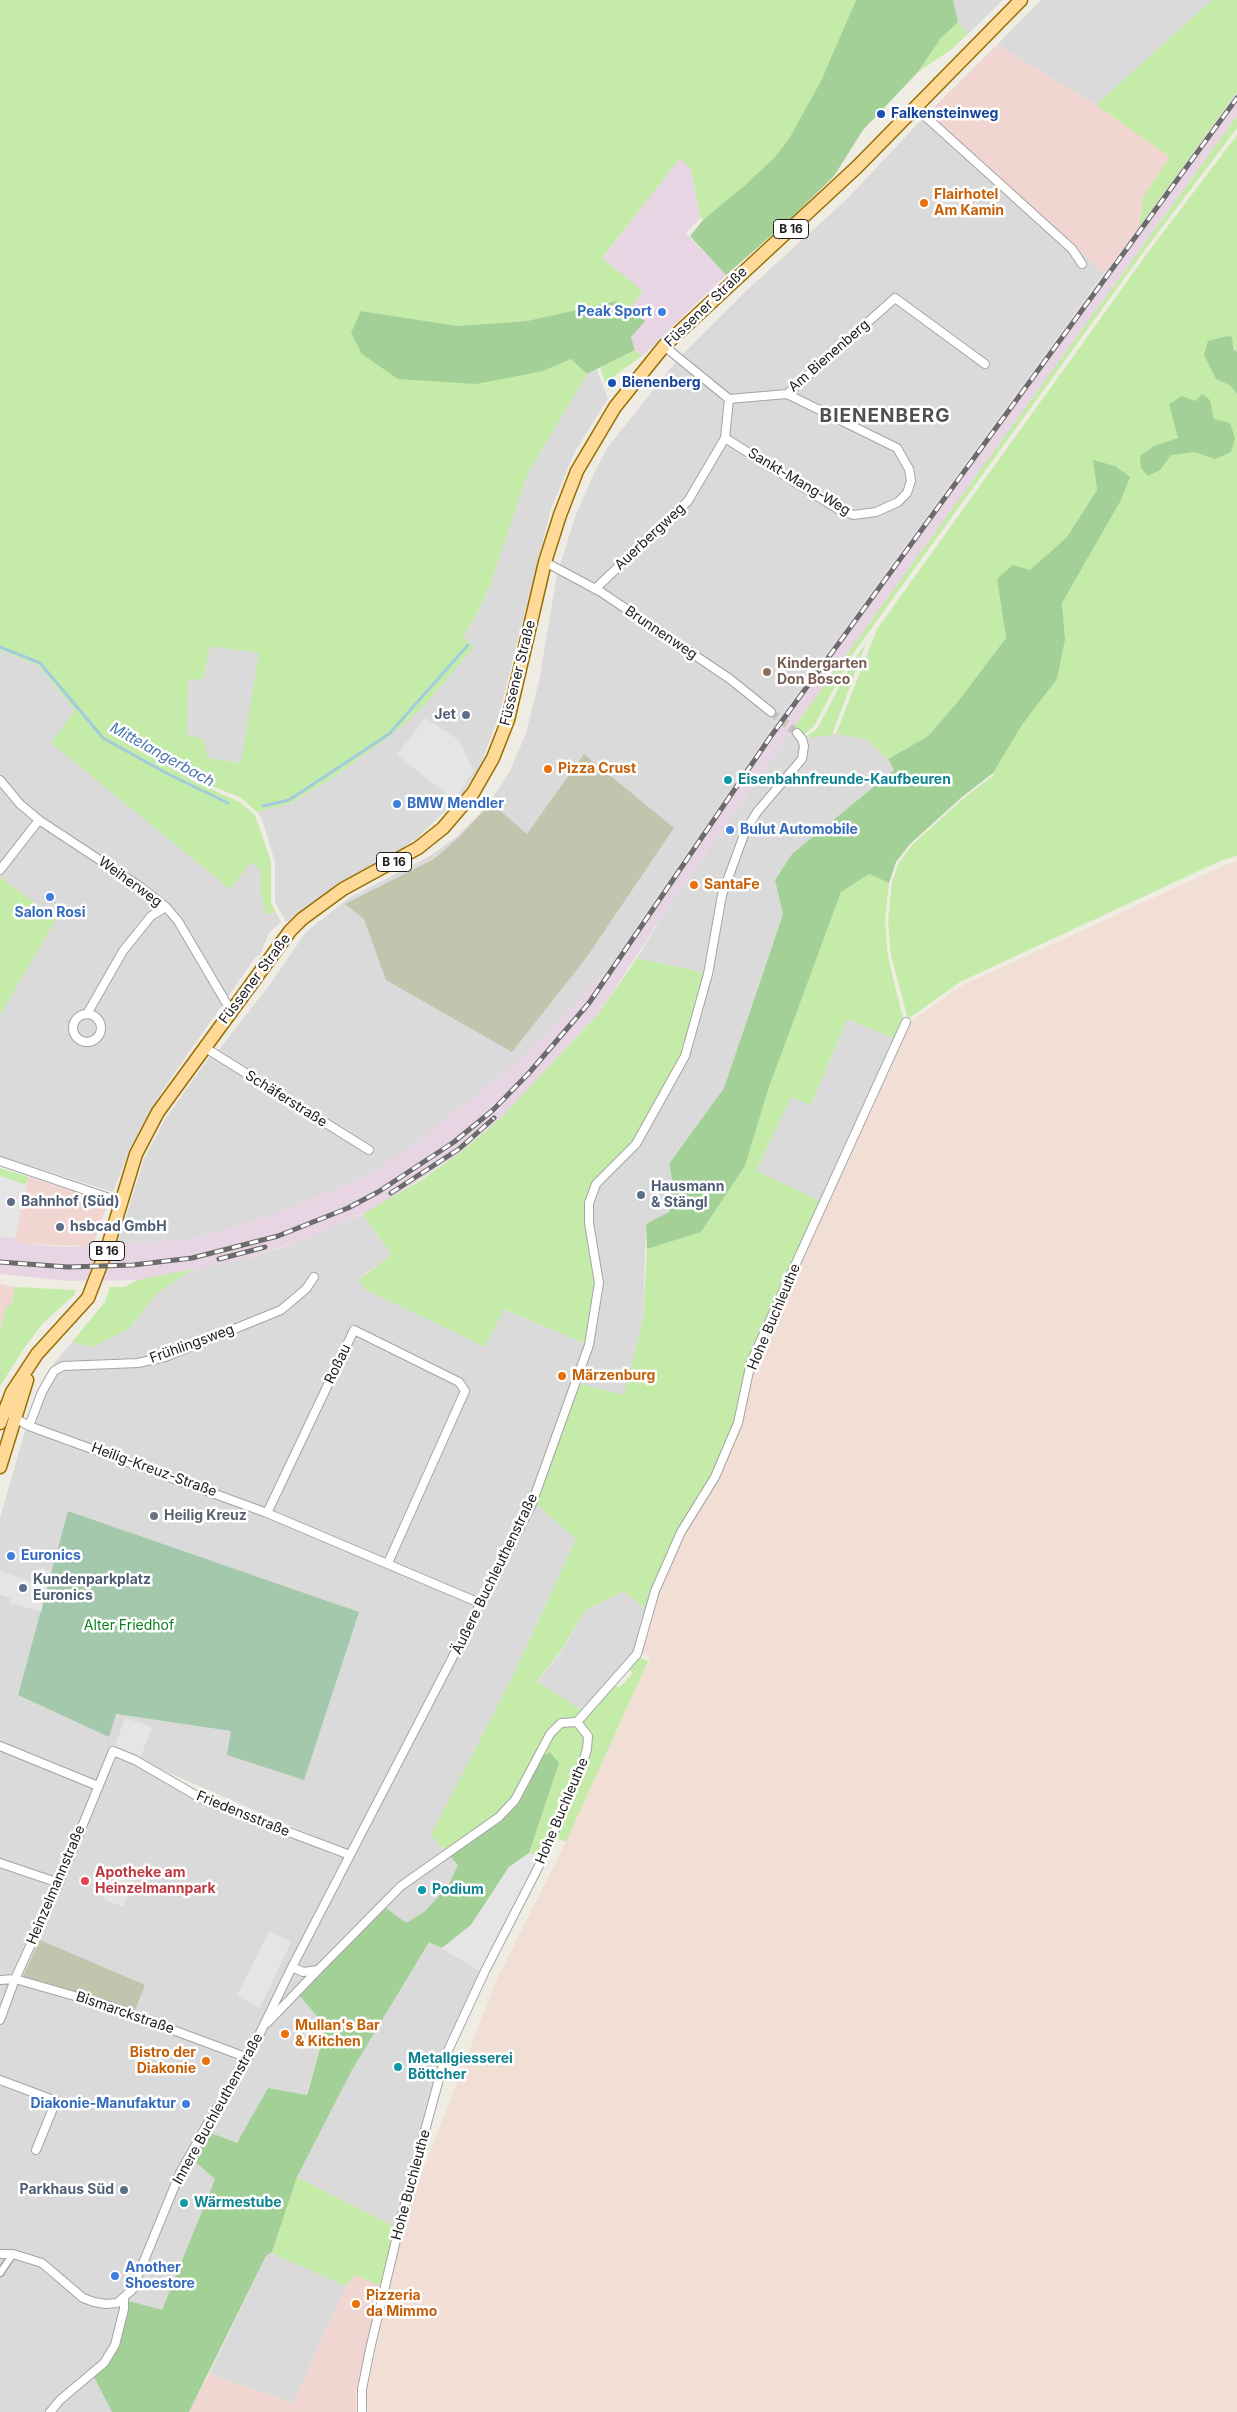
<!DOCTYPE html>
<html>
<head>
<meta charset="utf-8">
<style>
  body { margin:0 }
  canvas { display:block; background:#efece3 }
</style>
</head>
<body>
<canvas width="1237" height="2412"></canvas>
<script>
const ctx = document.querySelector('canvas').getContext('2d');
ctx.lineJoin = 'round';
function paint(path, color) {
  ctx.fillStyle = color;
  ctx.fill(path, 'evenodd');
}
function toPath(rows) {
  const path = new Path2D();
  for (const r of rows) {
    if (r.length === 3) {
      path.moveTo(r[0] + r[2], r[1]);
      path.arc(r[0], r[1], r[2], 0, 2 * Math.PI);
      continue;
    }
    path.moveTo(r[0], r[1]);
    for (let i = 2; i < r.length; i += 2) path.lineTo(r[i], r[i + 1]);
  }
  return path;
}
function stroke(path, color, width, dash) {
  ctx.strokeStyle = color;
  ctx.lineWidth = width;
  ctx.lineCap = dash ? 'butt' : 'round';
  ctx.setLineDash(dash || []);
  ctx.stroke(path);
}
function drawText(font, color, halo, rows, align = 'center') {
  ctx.font = font + ' Inter,sans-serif';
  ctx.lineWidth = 5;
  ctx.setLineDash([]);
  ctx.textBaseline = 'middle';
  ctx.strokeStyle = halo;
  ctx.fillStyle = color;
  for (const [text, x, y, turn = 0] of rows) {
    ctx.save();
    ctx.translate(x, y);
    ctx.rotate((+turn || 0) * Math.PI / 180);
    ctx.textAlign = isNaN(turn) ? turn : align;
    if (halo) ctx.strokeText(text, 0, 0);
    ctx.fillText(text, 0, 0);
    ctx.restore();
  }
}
paint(toPath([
  [953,0,1003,0,968,34,958,22],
  [1041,0,1212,0,1096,105,997,45],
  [928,113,1104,273,770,731,609,968,520,1060,404,1152,369,1174,303,1203,239,1226,191,1239,117,1245,144,1159,165,1119,213,1052,216,1053,268,987,306,932,349,898,430,856,456,837,479,815,498,790,510,771,526,733,539,681,557,575,575,517,594,473,608,447,677,360,746,291,847,199],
  [597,370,608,399,575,451,551,509,499,715,480,766,461,796,417,838,397,852,338,885,301,913,286,922,275,902,275,862,262,819,257,812,289,804,331,779,389,737,473,647,463,638,480,608,490,585,528,473,583,380,587,374],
  [210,646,259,653,242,763,208,758,186,736,188,679,203,679],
  [0,650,39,666,75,710,52,743,230,889,251,862,261,870,261,894,272,914,275,911,281,922,269,933,259,957,257,955,162,1091,129,1150,113,1192,0,1156,0,1015,55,919,0,877,0,873,36,821,0,868],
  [792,731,804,738,836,734,866,739,888,759,894,770,792,854,775,880,783,913,724,1088,669,1164,673,1183,669,1212,646,1225,643,1319,624,1396,580,1384,592,1346,591,1203,598,1184,705,973,637,958,663,915],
  [847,1019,896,1039,821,1201,756,1172,791,1096,811,1105],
  [363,1214,392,1255,358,1279,365,1289,485,1347,503,1309,586,1344,528,1505,480,1600,240,1499,27,1423,53,1364,72,1342,92,1347,129,1329,156,1294,193,1269,247,1259,281,1248],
  [26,1427,266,1516,477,1606,348,1851,112,1748,96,1782,0,1742,0,1518],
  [68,1511,229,1567,359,1612,231,1731,116,1714,109,1736,18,1695],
  [536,1504,576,1539,513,1676,432,1835,458,1865,448,1886,424,1912,406,1924,386,1908,299,1995,326,2027,306,2095,268,2088,237,2144,207,2131,215,2179,162,2310,134,2304,124,2296,106,2301,94,2299,84,2295,57,2270,43,2260,13,2252,0,2251,0,1750,99,1790,115,1754,345,1856,284,1974,288,1979],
  [623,1591,648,1610,635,1653,581,1710,537,1682,561,1652,586,1610],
  [429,1941,480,1971,443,2055,395,2227,297,2177,352,2070],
  [272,2252,346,2286,293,2403,209,2374,266,2256],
  [0,2256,12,2256,40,2264,82,2300,121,2302,112,2344,102,2361,48,2412,0,2412],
  [94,2377,112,2412,53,2412,73,2392]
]), '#dbdada');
paint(toPath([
  [997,45,1096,105,1170,157,1143,197,1139,227,1104,273,928,113],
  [29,1177,108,1202,93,1246,20,1244,16,1238,18,1220],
  [0,1284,15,1287,12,1304,6,1307,0,1331],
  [355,2275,382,2286,356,2391,356,2412,189,2412,209,2374,293,2403,346,2286]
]), '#f0d5d1');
paint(toPath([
  [1237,92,1237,116,792,731,663,915,599,1013,500,1119,461,1152,383,1204,313,1236,247,1259,138,1280,68,1281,0,1274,0,1236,16,1238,20,1244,69,1247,191,1239,239,1226,303,1203,369,1174,404,1152,520,1060,609,968,770,731],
  [680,157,691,169,701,217,686,233,726,275,642,356,635,350,631,337,644,321,629,310,643,291,602,259]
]), '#e8d5e3');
paint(toPath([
  [1237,861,1237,2412,368,2412,367,2390,406,2215,496,1981,561,1852,650,1657,639,1652,657,1591,753,1362,911,1021,961,986,1225,865]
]), '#f1dfd5');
paint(toPath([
  [584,754,674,828,586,958,512,1052,386,980,364,919,345,904,434,859,459,837,491,803,527,834],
  [40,1940,145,1985,134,2013,107,2002,23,1976]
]), '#c2c4ae');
paint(toPath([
  [0,0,856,0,821,81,801,119,789,139,774,158,743,187,703,220,701,217,691,169,680,158,602,258,643,291,629,310,616,301,527,321,458,326,361,311,543,371,571,359,587,374,528,473,490,585,480,608,463,637,474,647,422,708,389,737,331,779,289,804,257,812,241,798,196,779,182,770,172,761,170,763,180,773,195,782,240,802,255,815,271,862,271,902,275,911,272,914,267,914,264,906,261,894,261,870,251,862,230,889,51,743,75,710,39,666,0,650],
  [210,646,259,653,241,763,208,758,203,739,187,735,188,680,203,679],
  [1212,0,1237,0,1237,92,1139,227,1143,197,1170,157,1096,105],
  [958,22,968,34,952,49,918,72,941,38],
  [1237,116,1237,128,1144,251,850,658,814,726,803,736,794,727],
  [1237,135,1237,352,1235,350,1232,337,1216,379,1231,386,1237,394,1237,856,1222,860,960,982,908,1019,891,956,888,921,892,883,898,864,912,845,964,798,994,775,993,773,1022,725,1057,679,1065,640,1062,603,1120,502,1115,466,1093,461,1097,490,1067,537,1030,570,997,579,1006,638,956,704,928,736,888,759,866,739,836,734,877,629,1149,251],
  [1202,394,1210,400,1214,419,1215,459,1194,452,1182,452,1171,455,1164,462,1154,446,1178,439,1170,404,1195,401],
  [635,350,642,356,618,373,611,380,609,391,600,368],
  [866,643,832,735,804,738,817,729,853,661],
  [869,874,889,883,885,920,888,957,904,1022,896,1039,847,1019,811,1105,791,1097,756,1171,821,1201,749,1362,736,1422,714,1476,679,1532,648,1610,623,1591,586,1610,560,1652,537,1681,581,1710,575,1718,558,1719,547,1733,512,1798,498,1814,446,1852,431,1835,513,1676,576,1539,536,1504,580,1384,624,1395,643,1319,647,1249,701,1232,745,1166,768,1090,841,892],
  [0,877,56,919,0,1015],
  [637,958,705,973,683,1055,634,1143,595,1183,587,1202,596,1282,586,1344,504,1309,485,1347,365,1289,358,1280,392,1255,363,1214,420,1181,461,1152,500,1119,599,1013],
  [0,1168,29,1177,26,1185,0,1176],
  [193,1269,156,1294,129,1329,92,1347,72,1342,105,1302,110,1287,124,1287,138,1280],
  [15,1287,76,1290,74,1295,43,1323,23,1350,0,1386,0,1331,6,1307,12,1304],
  [637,1656,648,1661,566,1842,555,1837,591,1753,591,1735,581,1721,614,1684,619,1688,633,1673,628,1668],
  [574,1726,584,1737,584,1749,577,1768,539,1856,529,1853,559,1763,550,1752,542,1757,554,1735,563,1727],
  [297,2177,395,2227,382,2286,355,2275,346,2286,272,2253]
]), '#c4eba7');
paint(toPath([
  [856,0,953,0,958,22,941,38,918,72,863,130,834,176,789,220,726,275,690,236,703,220,743,187,774,158,789,139,821,81],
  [616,301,645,321,631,337,635,350,587,374,571,359,543,371,476,384,398,379,362,354,351,333,361,311,458,326,527,321],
  [1227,336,1232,337,1234,350,1237,352,1237,394,1231,386,1216,379,1204,355,1208,341],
  [1202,394,1210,400,1214,419,1230,423,1235,438,1231,452,1215,459,1194,452,1171,455,1160,470,1148,476,1141,468,1140,456,1154,446,1178,438,1169,404,1182,396,1195,401],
  [1093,460,1115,466,1130,477,1120,502,1062,603,1065,640,1057,679,1022,725,993,773,962,797,910,844,896,862,889,883,869,874,841,892,768,1090,745,1166,701,1232,647,1249,646,1224,669,1212,673,1183,669,1164,724,1088,783,914,775,880,792,854,894,770,888,759,928,736,956,704,1006,638,997,579,1013,565,1030,570,1067,537,1097,490],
  [550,1752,559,1763,529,1853,509,1867,471,1925,442,1948,429,1942,352,2070,297,2177,272,2252,266,2256,189,2412,112,2412,94,2377,106,2366,118,2346,129,2301,162,2310,215,2179,191,2158,206,2131,237,2143,268,2088,307,2095,326,2027,299,1995,386,1908,406,1923,424,1912,448,1886,458,1865,450,1856,517,1802,542,1757]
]), '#a3d096');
paint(toPath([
  [68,1511,359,1612,304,1780,227,1755,231,1731,116,1714,109,1737,18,1695]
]), '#a3c8ab');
paint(toPath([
  [425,718,459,740,474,771,454,800,397,755],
  [0,1176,26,1185,16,1238,0,1236],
  [38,1567,51,1571,41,1612,10,1603,11,1598,0,1595,0,1571,33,1582],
  [125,1718,152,1727,140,1759,114,1748],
  [529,1853,539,1856,480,1971,442,1948,471,1925,509,1867],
  [116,1868,135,1876,123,1907,104,1899],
  [269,1931,291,1942,260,2008,237,1996]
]), '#e5e5e5');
stroke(toPath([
  [0,647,40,663,103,738,168,774,228,803],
  [263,806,289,800,389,734,468,645]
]), '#a2ccde', 3);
stroke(toPath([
  [771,712,797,733]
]), '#c5c3bb', 8, [8, 4]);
const pedestrian = toPath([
  [0,2273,13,2254]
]);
const minor = toPath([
  [915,107,1072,249,1082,264],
  [664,346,729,399,787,394,895,298,985,364],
  [725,438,841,511,854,515,876,512,898,502,907,493,911,481,909,469,897,448,787,394],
  [545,562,601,592,730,679,771,712],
  [595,589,688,501,725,438,729,399],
  [0,780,20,804,39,820,139,886,166,907,178,921,231,1011],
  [0,870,39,820],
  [87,1014,123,951,151,916,166,907],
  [87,1028,14],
  [204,1047,369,1150],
  [0,1161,121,1202],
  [13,1417,29,1426,267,1513,482,1604],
  [29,1426,42,1392,54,1371,63,1366,138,1363,165,1357,281,1310,306,1289,314,1277],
  [267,1513,354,1330,459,1382,465,1391,388,1563],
  [577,1722,637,1654,655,1591,681,1532,715,1477,738,1423,751,1362,906,1022],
  [0,1746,98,1786],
  [0,1863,59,1883],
  [292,1967,303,1972,318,1970,401,1886,499,1817,515,1800,550,1734,561,1723,577,1722],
  [0,1980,15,1979,106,2005,248,2058],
  [0,2020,15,1979,59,1883,113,1751,135,1760,204,1800,350,1855],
  [267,2023,318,1970],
  [0,2080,56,2101,36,2150],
  [0,2254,13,2254,42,2263,83,2298,94,2302,106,2304,117,2303,132,2290,180,2173,208,2123,248,2058,292,1967,531,1506,589,1345,599,1283,589,1223,589,1203,596,1184,636,1144,685,1056,708,974,722,895,745,832,757,812,802,759,804,746,802,739,797,733],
  [50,2412,60,2400,104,2363,115,2345,124,2309,124,2298],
  [362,2412,362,2389,371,2345,402,2215,445,2057,485,1971,543,1858,581,1769,587,1749,588,1736,577,1722]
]);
const primary = toPath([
  [0,1423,12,1392,37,1354,88,1298,107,1249,136,1154,158,1112,290,931,302,919,343,889,418,848,443,828,473,793,493,758,508,720,545,562,560,515,577,471,615,407,664,346,857,167,1021,0],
  [0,1467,27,1380]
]);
stroke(pedestrian, '#a4a4a4', 9);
stroke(minor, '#a4a4a4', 10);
stroke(primary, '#976f00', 15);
stroke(pedestrian, '#fff', 6);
stroke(minor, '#fff', 8);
stroke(primary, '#fed998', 12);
const rail = toPath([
  [391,1193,459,1149,494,1118],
  [219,1259,265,1247],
  [0,1262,68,1267,133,1265,192,1258,278,1236,348,1208,378,1192,454,1142,493,1110,529,1073,589,1003,771,736,1237,98]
]);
stroke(rail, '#6b6b6b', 5);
stroke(rail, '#fff', 3, [9]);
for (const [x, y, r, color] of [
  [881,114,5,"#1a4fb4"],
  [924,203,5,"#e8710a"],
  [662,312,5,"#3f7fe0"],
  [612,383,5,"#1a4fb4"],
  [767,672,5,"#8d6e63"],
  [466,715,5,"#5c6f8a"],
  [548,769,5,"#e8710a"],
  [728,780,5,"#0f9aa8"],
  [397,804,5,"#3f7fe0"],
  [730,830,5,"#3f7fe0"],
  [694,885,5,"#e8710a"],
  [50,897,5,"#3f7fe0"],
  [641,1195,5,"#5c6f8a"],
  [11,1202,5,"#5c6f8a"],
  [60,1227,5,"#5c6f8a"],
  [562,1376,5,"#e8710a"],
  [154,1516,5,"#6b7280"],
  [11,1556,5,"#3f7fe0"],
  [23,1588,5,"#5c6f8a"],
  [85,1881,5,"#e0444e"],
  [422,1890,5,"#0f9aa8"],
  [285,2034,5,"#e8710a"],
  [206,2061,5,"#e8710a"],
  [398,2067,5,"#0f9aa8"],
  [186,2104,5,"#3f7fe0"],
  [124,2190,5,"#5c6f8a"],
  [184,2203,5,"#0f9aa8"],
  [115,2276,5,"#3f7fe0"],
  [356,2304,5,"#e8710a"]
]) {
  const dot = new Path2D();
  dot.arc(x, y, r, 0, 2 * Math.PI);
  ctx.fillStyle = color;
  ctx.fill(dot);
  stroke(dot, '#fff', 2);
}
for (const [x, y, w] of [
  [791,229,35],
  [394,862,35],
  [107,1251,35]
]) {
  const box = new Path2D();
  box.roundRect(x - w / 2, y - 9.5, w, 19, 4);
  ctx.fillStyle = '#fff';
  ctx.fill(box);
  stroke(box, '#1d1d1d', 1);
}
drawText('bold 12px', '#1d1d1d', null, [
  ["B 16",791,229],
  ["B 16",394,862],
  ["B 16",107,1251]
]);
drawText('bold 14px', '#164399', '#fff', [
  ["Falkensteinweg",891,114],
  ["Bienenberg",622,383]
], 'left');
drawText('bold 14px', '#c56008', '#fff', [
  ["Flairhotel",934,195],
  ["Am Kamin",934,211],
  ["Pizza Crust",558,769],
  ["SantaFe",704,885],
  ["Märzenburg",572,1376],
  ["Mullan's Bar",295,2026],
  ["& Kitchen",295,2042],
  ["Bistro der",196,2053,"right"],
  ["Diakonie",196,2069,"right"],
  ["Pizzeria",366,2296],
  ["da Mimmo",366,2312]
], 'left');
drawText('14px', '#1d1d1d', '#fff', [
  ["Füssener Straße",706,307,-44],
  ["Am Bienenberg",829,356,-41],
  ["Sankt-Mang-Weg",799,482,31],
  ["Auerbergweg",650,537,-43],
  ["Brunnenweg",661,633,34],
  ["Füssener Straße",518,673,-76],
  ["Weiherweg",130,882,36],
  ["Füssener Straße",255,979,-53],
  ["Schäferstraße",286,1099,32],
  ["Hohe Buchleuthe",774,1317,-67],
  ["Frühlingsweg",192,1344,-20],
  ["Roßau",338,1364,-64],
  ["Heilig-Kreuz-Straße",154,1470,20],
  ["Äußere Buchleuthenstraße",495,1574,-64],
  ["Hohe Buchleuthe",562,1811,-67],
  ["Friedensstraße",243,1814,22],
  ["Heinzelmannstraße",56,1885,-67],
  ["Bismarckstraße",125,2013,19],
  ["Innere Buchleuthenstraße",218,2109,-61],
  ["Hohe Buchleuthe",411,2185,-75]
]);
drawText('bold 14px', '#366cbe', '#fff', [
  ["Peak Sport",652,312,"right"],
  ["BMW Mendler",407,804],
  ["Bulut Automobile",740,830],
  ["Salon Rosi",50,913,"center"],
  ["Euronics",21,1556],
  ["Diakonie-Manufaktur",176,2104,"right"],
  ["Another",125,2268],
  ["Shoestore",125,2284]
], 'left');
drawText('bold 14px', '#785e54', '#fff', [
  ["Kindergarten",777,664],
  ["Don Bosco",777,680]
], 'left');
drawText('bold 14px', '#4e5e75', '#fff', [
  ["Jet",456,715,"right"],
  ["Hausmann",651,1187],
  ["& Stängl",651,1203],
  ["Bahnhof (Süd)",21,1202],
  ["hsbcad GmbH",70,1227],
  ["Kundenparkplatz",33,1580],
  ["Euronics",33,1596],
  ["Parkhaus Süd",114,2190,"right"]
], 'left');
drawText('bold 14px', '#0d838f', '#fff', [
  ["Eisenbahnfreunde-Kaufbeuren",738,780],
  ["Podium",432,1890],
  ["Metallgiesserei",408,2059],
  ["Böttcher",408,2075],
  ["Wärmestube",194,2203]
], 'left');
drawText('bold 14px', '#5b616d', '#fff', [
  ["Heilig Kreuz",164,1516]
], 'left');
drawText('14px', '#087f1a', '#fff', [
  ["Alter Friedhof",129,1626]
]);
drawText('bold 14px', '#be3a42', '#fff', [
  ["Apotheke am",95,1873],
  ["Heinzelmannpark",95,1889]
], 'left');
drawText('italic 15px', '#4774b0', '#fff', [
  ["Mittelangerbach",162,755,29]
]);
ctx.letterSpacing = '1px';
drawText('bold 19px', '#505050', '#fff', [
  ["BIENENBERG",885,416]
]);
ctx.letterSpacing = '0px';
</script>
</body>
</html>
